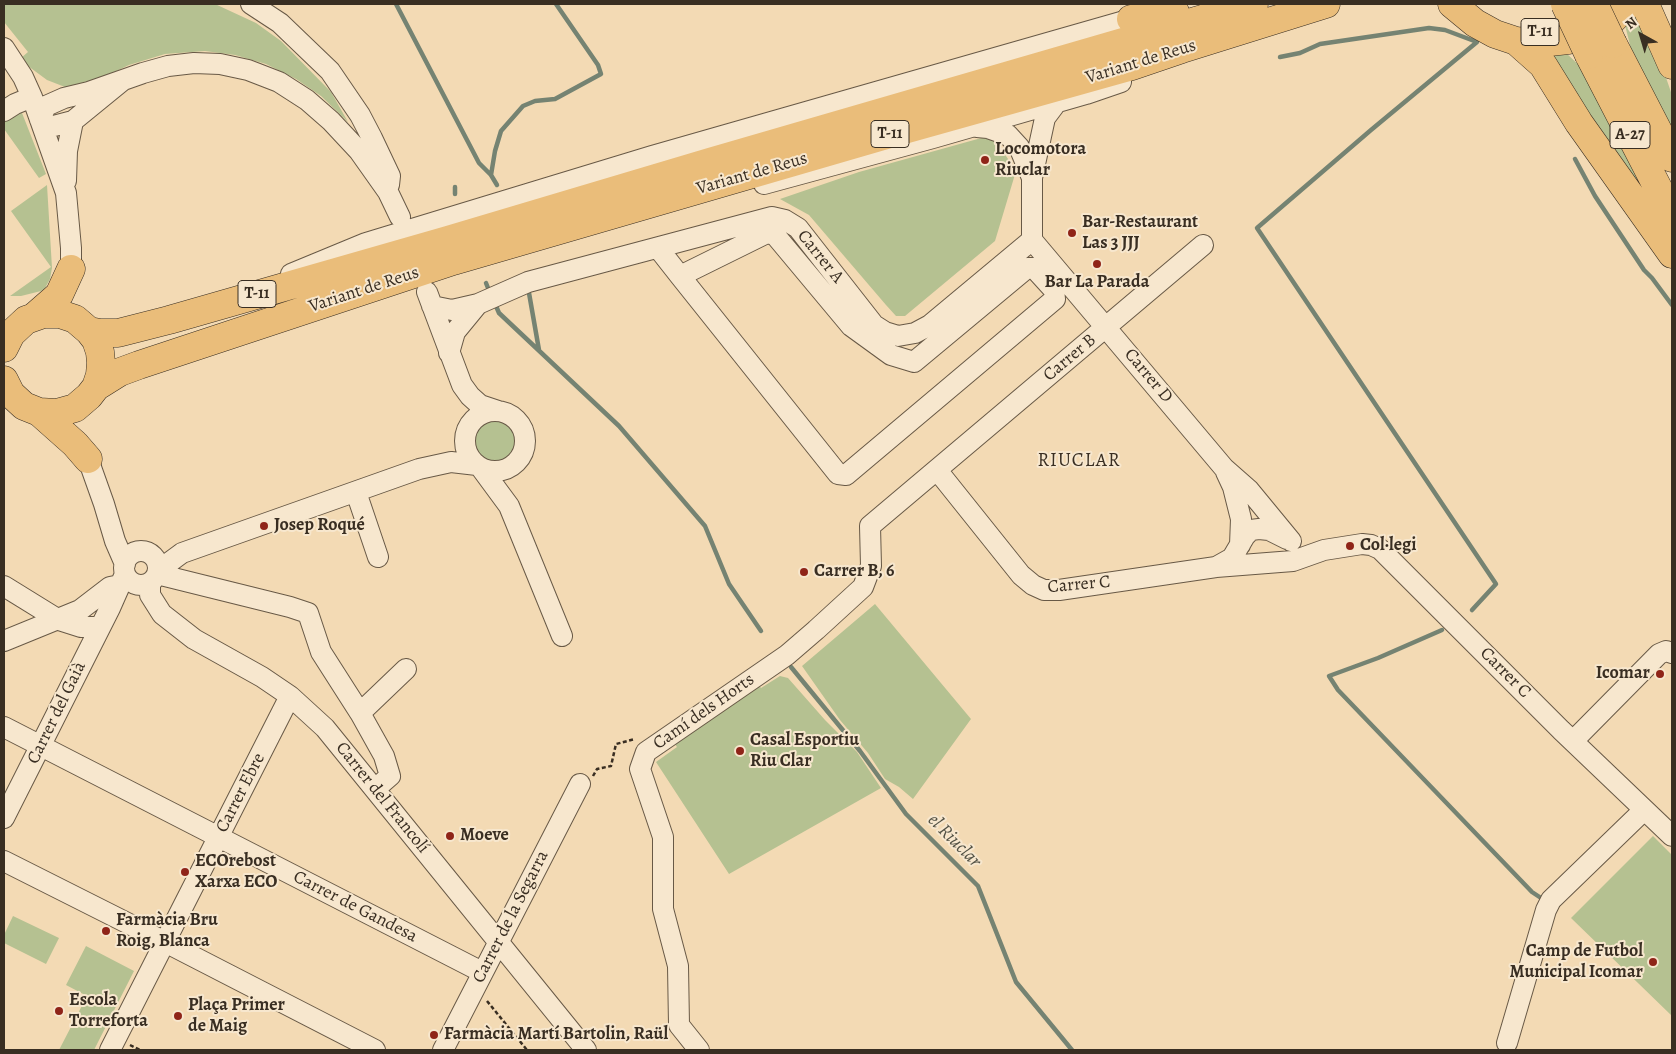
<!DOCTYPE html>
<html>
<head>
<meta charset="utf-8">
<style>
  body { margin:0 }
  #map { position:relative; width:1676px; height:1054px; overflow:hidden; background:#f3dab4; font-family:Alegreya,serif }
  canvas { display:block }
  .frame { position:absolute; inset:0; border:5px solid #392e22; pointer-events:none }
  .north { position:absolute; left:1616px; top:10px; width:50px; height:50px; -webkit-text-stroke:4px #f7e7ce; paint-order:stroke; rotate:321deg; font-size:14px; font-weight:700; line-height:20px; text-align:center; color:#392e22 }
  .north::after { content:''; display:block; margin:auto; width:18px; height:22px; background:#392e22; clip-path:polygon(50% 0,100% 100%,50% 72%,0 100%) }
</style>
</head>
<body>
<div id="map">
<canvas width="1676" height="1054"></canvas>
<div class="frame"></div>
<div class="north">N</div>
</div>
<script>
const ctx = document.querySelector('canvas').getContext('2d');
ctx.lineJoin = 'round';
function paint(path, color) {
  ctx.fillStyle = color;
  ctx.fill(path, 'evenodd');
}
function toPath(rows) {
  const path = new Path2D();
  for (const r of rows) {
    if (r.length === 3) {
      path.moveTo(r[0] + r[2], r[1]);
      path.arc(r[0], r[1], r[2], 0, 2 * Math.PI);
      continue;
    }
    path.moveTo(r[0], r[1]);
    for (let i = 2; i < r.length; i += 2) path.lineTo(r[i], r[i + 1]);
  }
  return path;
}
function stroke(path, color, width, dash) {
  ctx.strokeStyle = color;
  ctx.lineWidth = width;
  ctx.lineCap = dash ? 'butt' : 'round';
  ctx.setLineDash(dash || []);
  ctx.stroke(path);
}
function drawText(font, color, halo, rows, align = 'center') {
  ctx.font = font + ' Alegreya,serif';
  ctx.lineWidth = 4;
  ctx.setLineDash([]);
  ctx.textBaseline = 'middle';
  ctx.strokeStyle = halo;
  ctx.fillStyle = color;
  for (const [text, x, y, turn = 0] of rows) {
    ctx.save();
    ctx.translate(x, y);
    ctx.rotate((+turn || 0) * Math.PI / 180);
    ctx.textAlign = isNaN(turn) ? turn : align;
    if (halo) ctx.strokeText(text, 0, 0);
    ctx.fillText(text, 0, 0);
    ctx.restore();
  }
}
paint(toPath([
  [4,4,215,4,256,23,281,41,331,92,348,122,321,96,296,79,266,64,235,55,205,51,165,54,129,65,85,86,65,87,47,80,28,66,21,58,28,52,4,22],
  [1638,15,1663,69,1672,95,1672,133,1634,61,1625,25],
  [1566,53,1580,66,1665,225,1550,56],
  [22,113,46,174,39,178,4,129,4,120],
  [992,135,1016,171,995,241,905,316,896,316,886,305,809,215,780,199,859,172],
  [47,185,52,268,50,279,45,288,41,291,21,296,10,296,51,267,11,211],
  [495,441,23],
  [875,604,971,719,913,799,899,787,885,779,868,753,840,720,802,666],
  [780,676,788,678,825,720,857,752,881,788,729,874,656,762,677,747,672,740,757,683,761,688],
  [1653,836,1672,855,1672,1016,1571,918],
  [13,916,59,938,46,964,4,943,4,935],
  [86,946,134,971,94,1050,59,1050,87,996,66,985]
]), '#b5c191');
stroke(toPath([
  [396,4,479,163,491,175,497,185],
  [1280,57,1300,53,1320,44,1429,28,1445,30,1477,42,1371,130,1257,228,1496,584,1472,610],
  [1575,159,1595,196,1644,270,1652,278,1672,305],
  [491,175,495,151,501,131,523,106,535,101,555,99,601,74,598,65,556,4],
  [455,187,455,194],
  [486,283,488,288],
  [529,293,539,350],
  [496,306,499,313,619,426,705,526,729,584,761,631],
  [1442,630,1378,658,1329,676,1338,690,1532,892,1544,900],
  [791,667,860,751,906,814,978,886,1016,982,1072,1050]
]), '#758372', 4.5);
const minor = toPath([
  [251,4,280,23,330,71,360,115,372,138,390,176,389,185],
  [4,48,23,77,32,97,66,193,71,248,71,269],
  [122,81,73,121,50,127,40,120,46,106,64,98,89,92,143,73,168,66,194,63,220,64,248,70,279,82,307,100,331,121,359,151,388,192,400,217],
  [4,111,15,104,32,97],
  [977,127,988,128,1008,135,1019,147,1032,178],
  [66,181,67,151,73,121],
  [764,184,933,138,1086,94,1121,82],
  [1032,240,1224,468,1249,490,1291,541],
  [1032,240,1032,178,1045,118,1057,102],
  [658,248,680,276,838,474,846,475,1055,299,1054,290,1034,268,1027,268,914,362,891,355,851,326,775,235,767,233,680,276],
  [291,274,366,243,652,156,1131,19],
  [427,292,462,385,470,396,480,405,498,411],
  [432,306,452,310,478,304,528,282,772,217,785,220,798,228,874,325,885,332,898,336,915,333,930,325,1032,240],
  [449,353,455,332,478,304],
  [495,441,30],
  [88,459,104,504,115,541,125,564],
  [481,468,509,506,562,636],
  [937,470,1021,575,1033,585,1044,590,1059,590,1216,567,1293,561,1324,550,1362,544,1371,545,1380,549,1561,730,1672,836],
  [1226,472,1233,487,1241,519,1240,545],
  [356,492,378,557],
  [141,568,17],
  [1216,567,1232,558,1245,536,1251,530,1259,529,1269,530,1287,539],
  [159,570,182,553,419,469,451,462,477,465],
  [157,574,290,607,308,613,321,652,360,713,384,756,390,776,375,789],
  [150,583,150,595,162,614,194,639,262,677,290,696,325,728,586,1050],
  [4,586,59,620,81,627,100,627],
  [4,641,80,610,110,587,120,585],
  [360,713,406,669],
  [4,727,482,972],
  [1573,741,1659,654,1666,651,1672,653],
  [4,818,110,608,125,574],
  [4,861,165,942,375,1050],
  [1507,1043,1546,910,1551,900,1644,810],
  [110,1050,290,696],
  [443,1050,580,784],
  [699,1050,679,1025,678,966,663,909,663,837,640,769,646,752,787,655,816,630,863,587,871,566,870,526,1203,245]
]);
const highway = toPath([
  [1452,4,1475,23,1495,34,1516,41,1540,43,1568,40,1591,32,1613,19,1628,4],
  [1645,4,1672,65],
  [1131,19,1175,12],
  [1516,41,1543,65,1579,123,1672,254],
  [1613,44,1672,158],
  [1589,55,1672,215],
  [35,316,59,295,71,269],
  [89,331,100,333,118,333,169,320,448,240,710,162,1254,4],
  [4,348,11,334,26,320,43,314,60,314,75,319,89,331,96,340,100,352,101,363,100,375,96,387,89,396,75,408,57,413,39,412,24,406,11,394,4,380],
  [96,387,120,372,139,365,453,261,900,131,1132,66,1182,49,1326,4],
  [39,412,75,444,88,459]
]);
stroke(minor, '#685946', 22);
stroke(highway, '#392e22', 29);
stroke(toPath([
  [593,776,597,769,611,766,616,744,635,739],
  [487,1001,527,1050],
  [130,1045,140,1050]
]), '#392e22', 2.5, [4, 2.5]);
stroke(minor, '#f7e7ce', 20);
stroke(highway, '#eabd7a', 28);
const highwayBridge = toPath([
  [1565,4,1589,55],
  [1594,4,1613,44]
]);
stroke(highwayBridge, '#392e22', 29, []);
stroke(highwayBridge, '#eabd7a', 28);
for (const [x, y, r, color] of [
  [985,160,5,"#8f2418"],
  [1072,233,5,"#8f2418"],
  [1097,264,5,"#8f2418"],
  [264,526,5,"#8f2418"],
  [1350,546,5,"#8f2418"],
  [804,572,5,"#8f2418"],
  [1660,674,5,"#8f2418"],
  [740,751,5,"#8f2418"],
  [450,836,5,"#8f2418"],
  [185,872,5,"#8f2418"],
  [106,931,5,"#8f2418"],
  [1653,962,5,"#8f2418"],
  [59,1011,5,"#8f2418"],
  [178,1016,5,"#8f2418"],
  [434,1035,5,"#8f2418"]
]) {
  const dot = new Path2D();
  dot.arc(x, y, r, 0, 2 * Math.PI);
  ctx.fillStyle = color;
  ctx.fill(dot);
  stroke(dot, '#f7e7ce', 2);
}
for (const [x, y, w] of [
  [1540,32,38],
  [890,134,38],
  [1630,135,40],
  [257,294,38]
]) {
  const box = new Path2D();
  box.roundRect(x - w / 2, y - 13.5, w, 27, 4);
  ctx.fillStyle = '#f7e7ce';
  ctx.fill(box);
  stroke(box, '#392e22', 1);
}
drawText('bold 16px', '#392e22', null, [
  ["T-11",1540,32],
  ["T-11",890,134],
  ["A-27",1630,135],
  ["T-11",257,294]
]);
drawText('18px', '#392e22', '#f7e7ce', [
  ["Variant de Reus",1141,62,-17],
  ["Variant de Reus",752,174,-16],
  ["Carrer A",820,257,51],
  ["Variant de Reus",364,290,-18],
  ["Carrer B",1070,358,-40],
  ["Carrer D",1148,376,50],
  ["Carrer C",1079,585,-5],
  ["Carrer C",1505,673,45],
  ["Camí dels Horts",704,712,-35],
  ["Carrer del Gaià",57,713,-64],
  ["Carrer Ebre",241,793,-63],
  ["Carrer del Francolí",382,798,51],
  ["Carrer de Gandesa",355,907,27],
  ["Carrer de la Segarra",511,917,-63]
]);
drawText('bold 18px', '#392e22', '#f7e7ce', [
  ["Locomotora",995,150],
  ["Riuclar",995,171],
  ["Bar-Restaurant",1082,223],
  ["Las 3 JJJ",1082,244],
  ["Bar La Parada",1097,283,"center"],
  ["Josep Roqué",274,526],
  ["Col·legi",1360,546],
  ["Carrer B, 6",814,572],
  ["Icomar",1650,674,"right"],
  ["Casal Esportiu",750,741],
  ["Riu Clar",750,762],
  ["Moeve",460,836],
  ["ECOrebost",195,862],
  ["Xarxa ECO",195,883],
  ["Farmàcia Bru",116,921],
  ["Roig, Blanca",116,942],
  ["Camp de Futbol",1643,952,"right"],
  ["Municipal Icomar",1643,973,"right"],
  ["Escola",69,1001],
  ["Torreforta",69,1022],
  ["Plaça Primer",188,1006],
  ["de Maig",188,1027],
  ["Farmàcia Martí Bartolin, Raül",444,1035]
], 'left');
ctx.letterSpacing = '1px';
drawText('19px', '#392e22', '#f7e7ce', [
  ["RIUCLAR",1079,461]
]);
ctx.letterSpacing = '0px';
drawText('italic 19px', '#525144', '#f7e7ce', [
  ["el Riuclar",954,841,45]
]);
</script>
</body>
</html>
